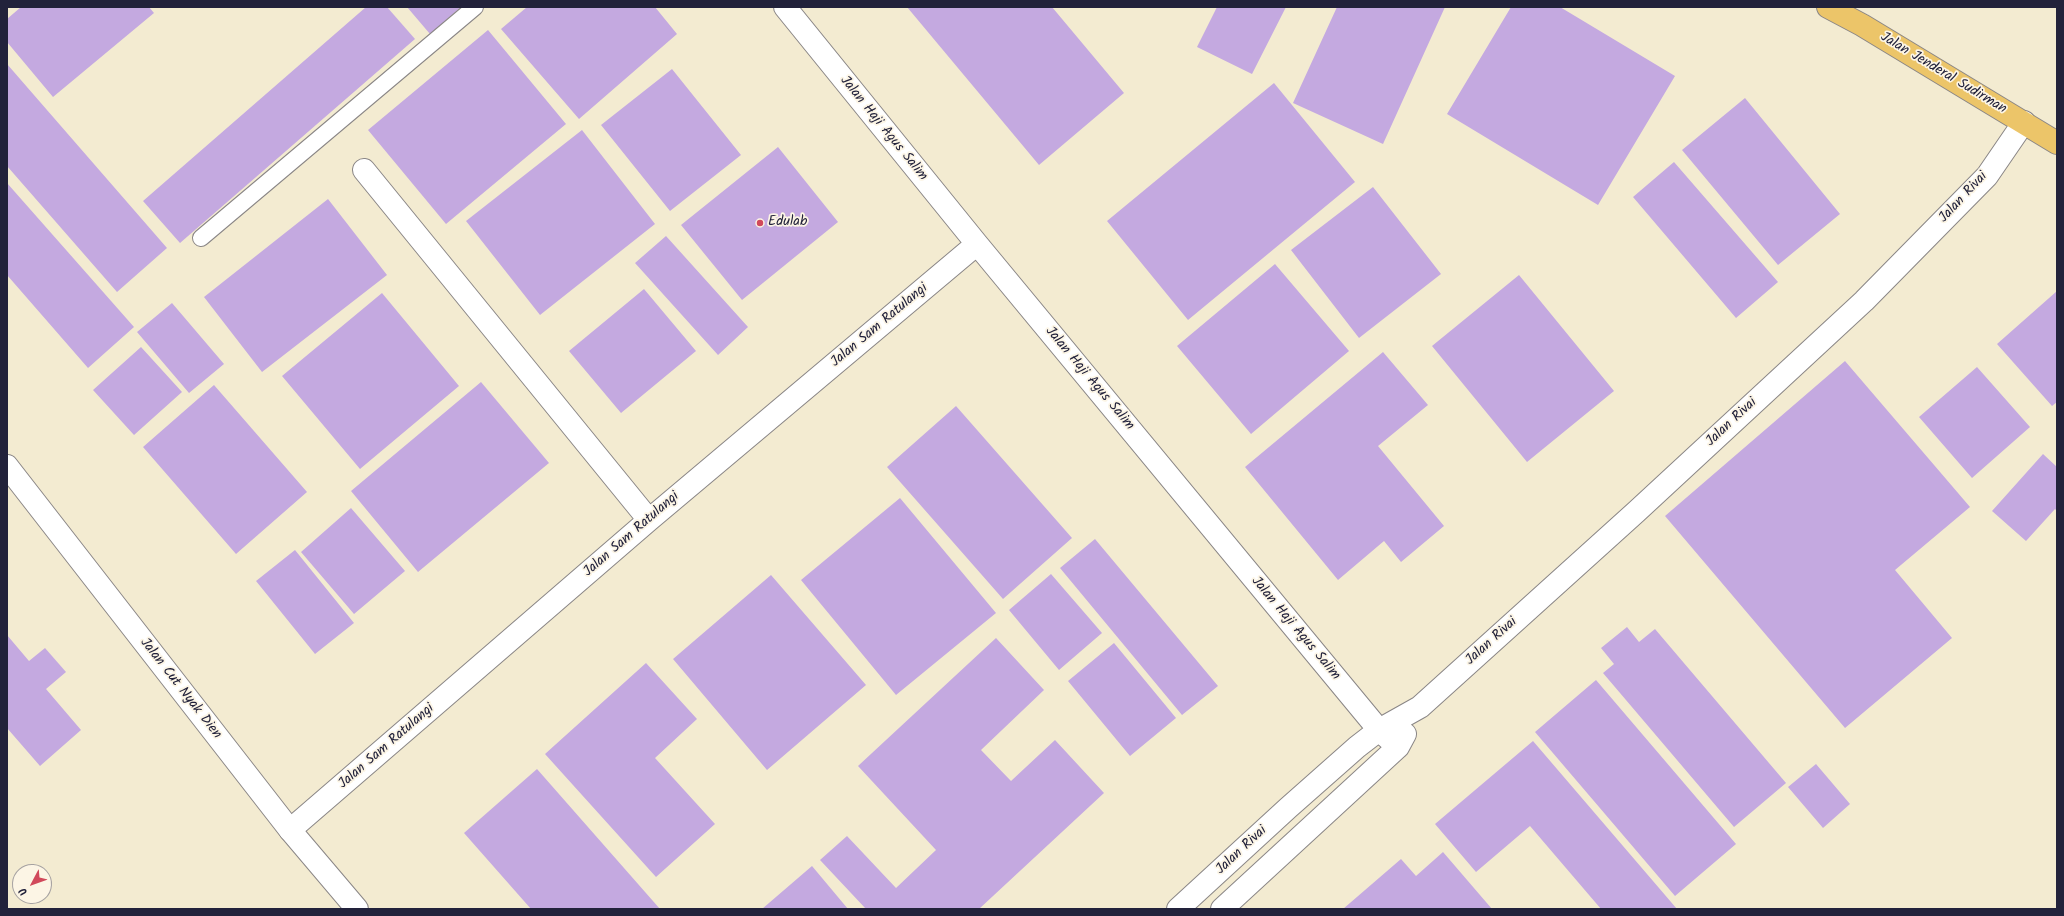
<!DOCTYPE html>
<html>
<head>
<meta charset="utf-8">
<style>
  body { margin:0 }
  #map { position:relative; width:2064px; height:916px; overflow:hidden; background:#f3ebd1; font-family:Kalam,sans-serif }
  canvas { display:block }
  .frame { position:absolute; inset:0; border:8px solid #22223b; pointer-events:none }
  .north { position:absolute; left:12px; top:864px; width:40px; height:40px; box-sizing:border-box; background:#fcf5e5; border:1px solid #a5a1a1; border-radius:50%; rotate:229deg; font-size:11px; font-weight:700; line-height:16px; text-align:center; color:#22223b }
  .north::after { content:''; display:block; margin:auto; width:14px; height:18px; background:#d1495b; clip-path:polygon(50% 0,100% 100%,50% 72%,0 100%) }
</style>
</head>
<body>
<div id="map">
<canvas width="2064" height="916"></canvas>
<div class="frame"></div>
<div class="north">U</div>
</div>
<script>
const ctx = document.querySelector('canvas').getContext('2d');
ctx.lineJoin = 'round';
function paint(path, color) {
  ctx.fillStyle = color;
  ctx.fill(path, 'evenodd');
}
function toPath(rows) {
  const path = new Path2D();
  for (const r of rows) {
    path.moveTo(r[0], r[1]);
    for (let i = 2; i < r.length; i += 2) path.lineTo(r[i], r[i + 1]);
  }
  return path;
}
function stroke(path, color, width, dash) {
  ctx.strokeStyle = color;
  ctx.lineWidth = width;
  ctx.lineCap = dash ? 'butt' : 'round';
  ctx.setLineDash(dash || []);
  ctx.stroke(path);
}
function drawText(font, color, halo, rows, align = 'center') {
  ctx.font = font + ' Kalam,sans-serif';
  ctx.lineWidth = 3.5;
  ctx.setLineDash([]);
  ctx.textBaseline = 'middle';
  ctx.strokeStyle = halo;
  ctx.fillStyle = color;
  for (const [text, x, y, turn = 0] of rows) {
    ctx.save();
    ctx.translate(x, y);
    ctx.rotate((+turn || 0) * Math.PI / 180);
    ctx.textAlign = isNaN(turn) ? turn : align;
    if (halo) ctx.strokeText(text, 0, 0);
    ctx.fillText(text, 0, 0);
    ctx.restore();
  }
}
paint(toPath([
  [21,7,149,7,154,13,53,97,7,42,7,19],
  [366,7,387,7,415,39,180,243,143,201],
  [407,7,461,7,430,34],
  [527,7,655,7,677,34,579,119,501,29],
  [907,7,1052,7,1124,93,1039,165],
  [1217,7,1286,7,1252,74,1197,47],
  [1337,7,1445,7,1383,144,1293,103],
  [1511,7,1560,7,1675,76,1598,205,1447,114],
  [488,30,566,124,446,224,368,130],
  [7,64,167,248,117,292,7,166],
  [672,69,741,155,670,211,601,125],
  [1274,83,1355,182,1188,320,1107,221],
  [1745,98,1840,214,1778,265,1682,150],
  [582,130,655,224,540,315,466,221],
  [778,147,838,222,742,300,681,225],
  [1674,162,1778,282,1736,318,1633,197],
  [7,183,134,327,88,368,7,275],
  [1373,187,1441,274,1359,338,1291,250],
  [328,199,387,275,262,372,204,297],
  [666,236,748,327,718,355,635,263],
  [1275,264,1349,351,1251,434,1177,346],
  [1519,275,1614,391,1527,462,1432,346],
  [644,289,696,351,621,413,569,351],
  [2057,291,2057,402,2052,406,1997,344],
  [382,293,459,386,360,469,282,376],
  [172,303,224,364,189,393,137,332],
  [141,347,182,392,134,435,93,390],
  [1383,352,1428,405,1378,446,1444,526,1401,562,1384,541,1338,580,1245,467],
  [1845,361,1970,507,1895,570,1952,638,1845,728,1665,516],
  [1977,367,2030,427,1972,478,1919,417],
  [481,382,549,463,418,572,351,491],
  [214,385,307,492,236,554,143,447],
  [956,406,1072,538,1003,599,887,467],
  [2043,454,2057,467,2057,511,2055,509,2026,541,1992,511],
  [900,498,996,613,896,695,801,580],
  [351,508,405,571,354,614,301,552],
  [1095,539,1218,686,1182,715,1060,568],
  [295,550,354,623,315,654,256,581],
  [1051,574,1102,633,1059,670,1009,610],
  [771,575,866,685,767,770,673,659],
  [1627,627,1639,642,1655,629,1786,783,1734,827,1603,673,1614,664,1601,648],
  [7,635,29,661,45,648,66,672,46,689,81,730,40,766,7,728],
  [996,638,1044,690,981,750,1011,781,1055,740,1104,793,979,909,866,909,820,860,847,836,896,888,936,850,858,766],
  [1114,643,1176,718,1130,756,1068,681],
  [646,663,697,719,655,758,715,824,656,877,545,754],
  [1596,680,1736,844,1675,896,1535,732],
  [1533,741,1677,909,1601,909,1530,826,1476,872,1435,824],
  [1816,764,1850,804,1823,828,1788,787],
  [537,769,660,909,531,909,464,833],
  [1443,852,1492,909,1343,909,1401,859,1416,876],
  [812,866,848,909,762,909]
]), '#c4a9e0');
const service = toPath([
  [201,238,475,7]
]);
const minor = toPath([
  [785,7,977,244,1379,730,1398,747],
  [364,170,649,520],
  [290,830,649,520,977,244],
  [1178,909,1288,808,1357,747,1379,730,1420,707,1636,512,1864,301,1987,176,2024,122],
  [1222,909,1398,747,1405,734]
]);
const tertiary = toPath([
  [7,466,290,830,357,909]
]);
const primary = toPath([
  [1828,7,1862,25,2057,143]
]);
stroke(service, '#8a8686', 18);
stroke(minor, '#8a8686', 24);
stroke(tertiary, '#8a8686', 24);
stroke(primary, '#8a8686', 24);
stroke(service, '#fff', 16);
stroke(minor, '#fff', 22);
stroke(tertiary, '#fff', 22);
stroke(primary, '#ecc569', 22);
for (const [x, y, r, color] of [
  [760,223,4,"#d1495b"]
]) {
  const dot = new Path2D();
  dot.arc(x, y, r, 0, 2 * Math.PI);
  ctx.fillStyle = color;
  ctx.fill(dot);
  stroke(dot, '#fcf5e5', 1.5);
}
drawText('14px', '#22223b', '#fcf5e5', [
  ["Jalan Jenderal Sudirman",1943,74,31],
  ["Jalan Haji Agus Salim",883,129,51],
  ["Jalan Rivai",1964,198,-47],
  ["Jalan Sam Ratulangi",880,326,-40],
  ["Jalan Haji Agus Salim",1089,379,50],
  ["Jalan Rivai",1732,423,-43],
  ["Jalan Sam Ratulangi",632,535,-41],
  ["Jalan Haji Agus Salim",1295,629,50],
  ["Jalan Rivai",1492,642,-42],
  ["Jalan Cut Nyak Dien",180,689,52],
  ["Jalan Sam Ratulangi",387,747,-41],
  ["Jalan Rivai",1242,851,-43]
]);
drawText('14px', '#22223b', '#fcf5e5', [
  ["Edulab",768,223]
], 'left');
</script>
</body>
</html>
